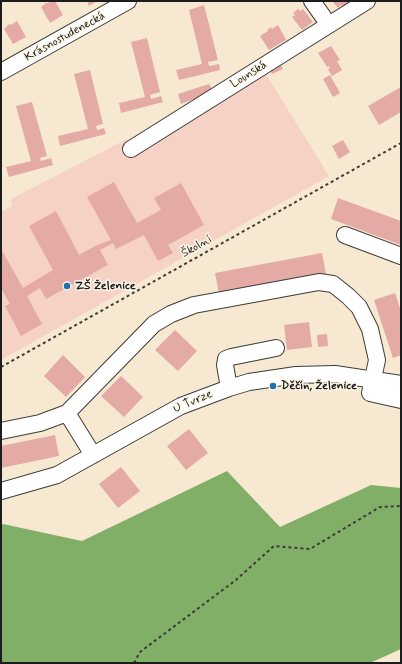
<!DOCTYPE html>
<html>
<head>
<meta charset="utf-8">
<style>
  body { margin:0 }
  #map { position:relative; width:402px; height:664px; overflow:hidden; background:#f7e9d1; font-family:Mynerve,sans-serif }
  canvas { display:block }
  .frame { position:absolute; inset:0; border:2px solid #1c1c1c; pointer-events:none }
</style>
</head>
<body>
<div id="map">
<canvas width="402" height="664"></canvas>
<div class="frame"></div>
</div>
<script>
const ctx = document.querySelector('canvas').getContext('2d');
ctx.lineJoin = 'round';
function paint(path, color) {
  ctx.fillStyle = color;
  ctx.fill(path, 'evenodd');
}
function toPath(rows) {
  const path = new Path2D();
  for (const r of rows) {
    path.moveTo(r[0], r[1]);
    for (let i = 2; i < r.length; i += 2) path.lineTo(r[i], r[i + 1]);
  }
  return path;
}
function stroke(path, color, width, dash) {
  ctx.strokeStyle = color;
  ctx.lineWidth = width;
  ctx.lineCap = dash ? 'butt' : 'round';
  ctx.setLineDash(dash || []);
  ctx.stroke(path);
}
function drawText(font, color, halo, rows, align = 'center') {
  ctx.font = font + ' Mynerve,sans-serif';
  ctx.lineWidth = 3;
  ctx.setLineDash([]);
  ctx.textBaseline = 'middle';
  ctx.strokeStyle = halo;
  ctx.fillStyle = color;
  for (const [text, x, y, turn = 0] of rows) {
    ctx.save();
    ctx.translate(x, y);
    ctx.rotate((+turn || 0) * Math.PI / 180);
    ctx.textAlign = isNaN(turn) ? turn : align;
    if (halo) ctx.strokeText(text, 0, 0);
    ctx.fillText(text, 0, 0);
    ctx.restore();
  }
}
paint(toPath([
  [264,71,329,176,1,360,1,212,12,206,11,199,127,139,132,153]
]), '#f6d1c6');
paint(toPath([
  [227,471,280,527,371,485,401,488,401,649,370,663,1,663,1,525,3,524,82,541]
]), '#81af68');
paint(toPath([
  [52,1,55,1,63,15,50,23,41,7,46,3,48,3],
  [87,1,97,1,89,6],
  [332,1,350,1,343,7,341,5,338,8],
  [204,5,218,60,208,62,209,66,219,64,220,70,179,80,176,70,202,64,189,10],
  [298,9,300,11,303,9,313,22,302,30,292,17,295,15,293,13],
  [17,21,26,37,13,44,4,29,9,24,11,25],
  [278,25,286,40,269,50,260,36,268,31,267,30,271,27,272,29],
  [147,38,160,92,150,95,151,99,161,96,163,102,121,113,119,103,145,97,131,42],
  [331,46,340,60,337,61,342,70,332,76,328,69,330,68,329,66,327,67,318,53],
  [280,63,283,69,272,74,269,69],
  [90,70,103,124,96,126,97,130,104,128,106,134,60,146,58,136,88,129,74,74],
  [330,75,340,93,333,97,323,79],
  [209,84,212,89,197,98,181,104,178,94],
  [401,87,401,112,379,125,368,106],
  [32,102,47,156,40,158,41,161,51,158,53,165,9,177,6,167,31,161,16,106],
  [343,140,350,152,339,159,332,146],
  [114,182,137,223,161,210,154,198,181,183,204,225,168,245,173,253,158,261,144,235,116,249,113,243,100,250,108,265,46,299,40,288,27,296,42,324,21,336,5,306,10,304,1,288,1,249,23,288,53,270,29,226,56,211,79,255,97,245,111,240,87,197],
  [338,198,401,221,401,245,331,219],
  [322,253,326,274,219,294,215,273],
  [395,293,401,311,401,355,393,358,374,300],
  [309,322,312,347,287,350,284,325],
  [175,330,197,351,178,371,155,350],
  [327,334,328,346,318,347,317,335],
  [63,355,85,377,66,397,44,376],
  [121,376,143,397,124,417,101,396],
  [189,429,208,453,186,470,167,446],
  [55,435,59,456,1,468,1,446],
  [121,467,140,491,118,508,99,484]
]), '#e3aaa6');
const minor = toPath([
  [312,1,329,25],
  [1,72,128,1],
  [131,149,367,1],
  [345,235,401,256],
  [229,388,225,365,226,359,231,357,276,348],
  [67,413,93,455],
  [1,431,40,423,67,413,154,324,171,314,194,305,319,282,333,284,348,296,359,307,370,329,377,360,370,393,401,400],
  [1,491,57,475,181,406,229,388,249,382,296,375,335,374,401,384]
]);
stroke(minor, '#3d3b37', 18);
stroke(toPath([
  [1,367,401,143],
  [134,663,140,652,236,580,274,546,310,549,380,507,401,506]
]), '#3d3b37', 2, [3, 3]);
stroke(minor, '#fff', 16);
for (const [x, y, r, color] of [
  [67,286,4,"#1f6fb2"],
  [273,386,4,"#1f6fb2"]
]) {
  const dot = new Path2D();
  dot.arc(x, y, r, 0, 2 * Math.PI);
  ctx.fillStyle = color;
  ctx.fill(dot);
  stroke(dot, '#fcf5e5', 1.5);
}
drawText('12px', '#1c1c1c', '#fcf5e5', [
  ["Krásnostudenecká",65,37,-29],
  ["Lounská",249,75,-32],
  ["Školní",197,247,-29],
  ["U Tvrze",193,402,-23]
]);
drawText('bold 12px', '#1c1c1c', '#fcf5e5', [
  ["ZŠ Želenice",75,286],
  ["Děčín, Želenice",281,386]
], 'left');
</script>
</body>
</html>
